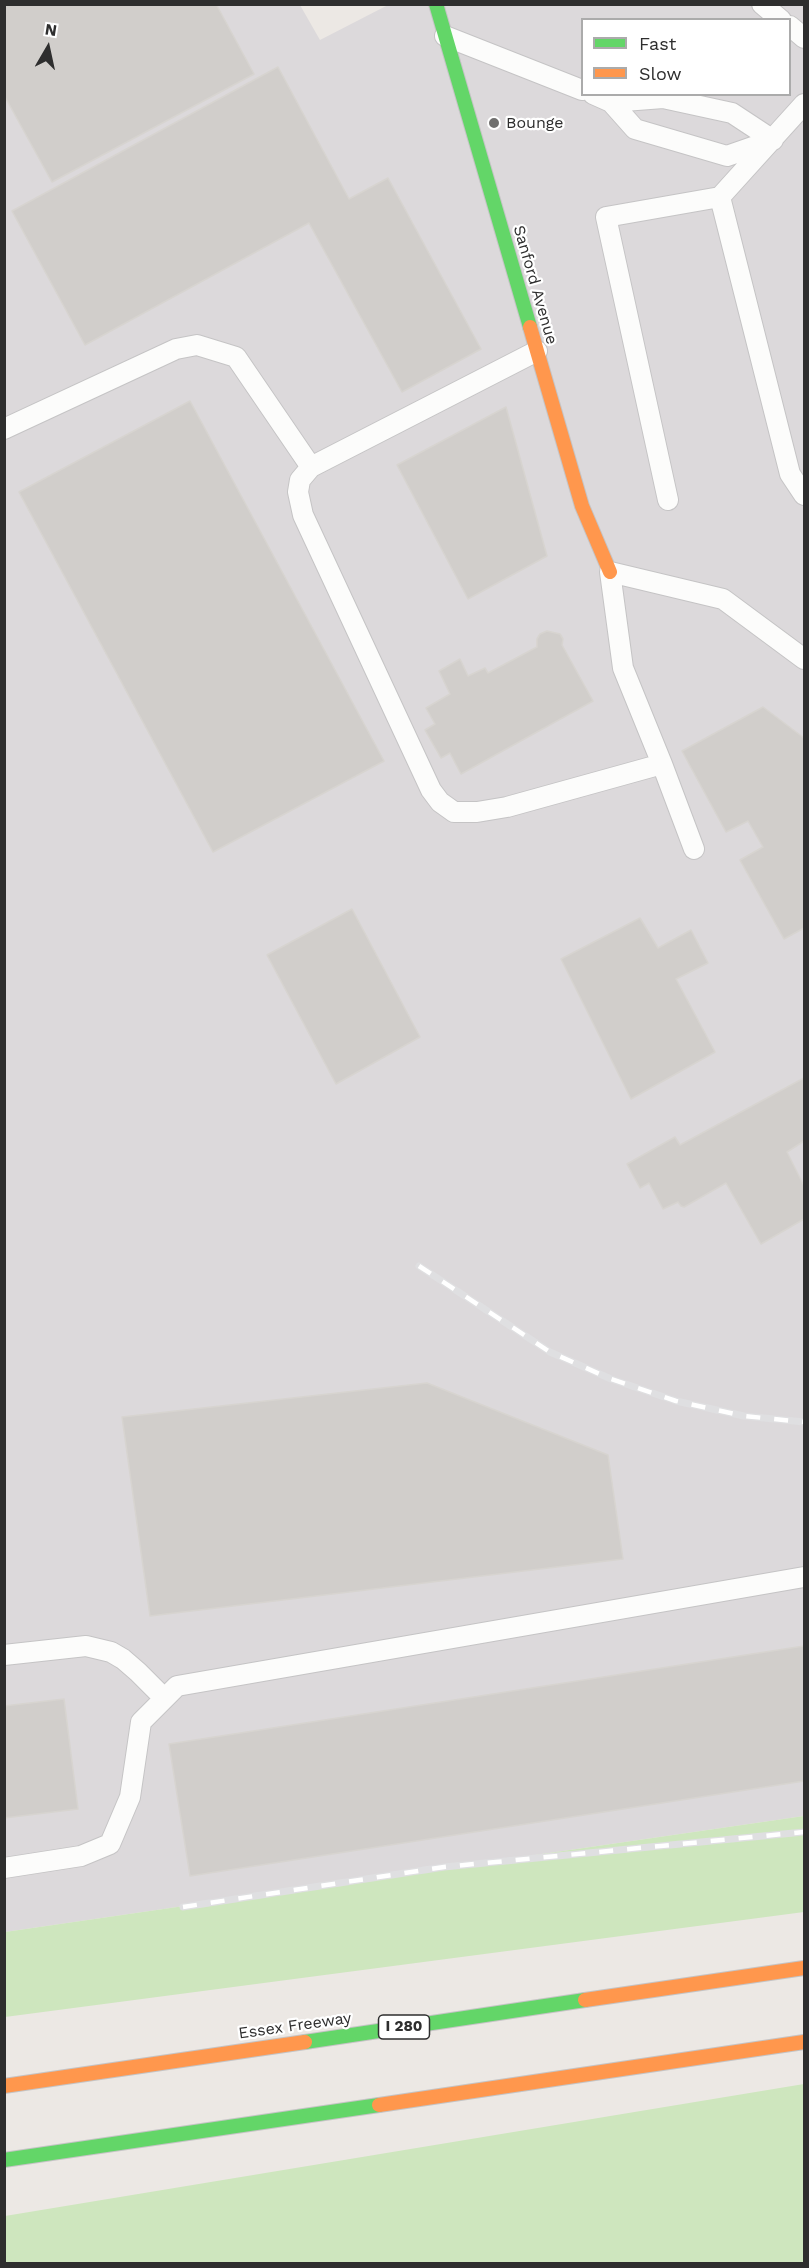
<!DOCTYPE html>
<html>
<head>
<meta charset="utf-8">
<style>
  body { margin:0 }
  #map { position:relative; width:809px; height:2268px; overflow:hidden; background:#ece8e4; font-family:"Work Sans",sans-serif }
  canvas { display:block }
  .frame { position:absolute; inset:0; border:6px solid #2e2e2e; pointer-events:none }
  .legend { position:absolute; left:581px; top:18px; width:210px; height:78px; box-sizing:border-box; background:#fff; border:2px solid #ababab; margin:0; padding:8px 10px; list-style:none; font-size:18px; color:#2e2e2e }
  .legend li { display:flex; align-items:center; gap:12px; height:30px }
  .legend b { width:30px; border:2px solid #ababab }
  .north { position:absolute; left:18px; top:18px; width:60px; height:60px; -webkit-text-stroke:4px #fff; paint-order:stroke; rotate:9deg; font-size:16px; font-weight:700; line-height:24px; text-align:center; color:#2e2e2e }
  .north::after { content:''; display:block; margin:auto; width:21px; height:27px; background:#2e2e2e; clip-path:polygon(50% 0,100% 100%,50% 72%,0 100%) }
</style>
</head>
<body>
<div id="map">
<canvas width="809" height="2268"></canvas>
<div class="frame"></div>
<ul class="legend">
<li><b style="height:8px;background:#63d668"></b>Fast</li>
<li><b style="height:8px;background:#ff974d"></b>Slow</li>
</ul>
<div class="north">N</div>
</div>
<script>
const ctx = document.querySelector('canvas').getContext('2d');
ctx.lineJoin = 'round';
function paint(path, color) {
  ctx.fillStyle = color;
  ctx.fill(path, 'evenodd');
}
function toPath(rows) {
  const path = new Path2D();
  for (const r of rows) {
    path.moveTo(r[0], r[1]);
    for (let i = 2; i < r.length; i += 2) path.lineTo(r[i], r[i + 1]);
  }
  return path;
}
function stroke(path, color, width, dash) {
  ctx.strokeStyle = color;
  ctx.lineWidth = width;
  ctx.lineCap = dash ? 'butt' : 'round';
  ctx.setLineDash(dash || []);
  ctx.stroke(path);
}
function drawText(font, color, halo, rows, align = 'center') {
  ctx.font = font + ' "Work Sans",sans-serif';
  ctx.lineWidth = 4.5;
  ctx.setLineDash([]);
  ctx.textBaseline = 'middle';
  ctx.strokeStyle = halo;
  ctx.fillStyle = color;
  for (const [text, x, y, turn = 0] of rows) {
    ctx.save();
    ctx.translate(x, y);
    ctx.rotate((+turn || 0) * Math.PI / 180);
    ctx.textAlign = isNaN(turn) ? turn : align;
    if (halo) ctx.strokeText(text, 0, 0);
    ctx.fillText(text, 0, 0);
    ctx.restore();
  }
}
paint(toPath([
  [4,5,300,5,320,40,388,5,804,5,804,1816,5,1932],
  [582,20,790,20,790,94,582,94]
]), '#dcd9db');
paint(toPath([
  [804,1816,804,1912,5,2017,5,1932],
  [804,2084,804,2263,5,2263,5,2216]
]), '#cee6be');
const building = toPath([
  [4,4,216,4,254,74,52,182,4,95,4,4],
  [278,67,349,199,388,178,481,349,402,392,309,223,85,345,12,211,278,67],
  [190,401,384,761,213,852,19,492,190,401],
  [506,407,547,556,468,599,397,465,506,407],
  [547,631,560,634,563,639,562,645,593,701,461,774,450,753,441,758,425,730,435,724,426,708,450,694,439,671,460,659,468,676,485,668,488,673,537,647,537,639,540,634,547,631],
  [763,707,804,738,804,928,784,939,740,860,763,847,748,821,726,832,682,751,763,707],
  [352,909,420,1037,336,1084,267,955,352,909],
  [640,918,658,948,691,930,708,963,676,979,715,1052,631,1099,561,959,640,918],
  [804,1078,804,1141,787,1152,804,1186,804,1219,761,1244,726,1183,684,1207,681,1206,678,1202,663,1209,649,1183,640,1188,627,1164,675,1137,680,1145,804,1078],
  [427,1383,608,1455,623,1559,150,1616,122,1417,427,1383],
  [804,1646,804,1781,190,1876,169,1744,804,1646],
  [64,1699,78,1809,4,1818,4,1706,64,1699]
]);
paint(building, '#d1cecb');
stroke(building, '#d7d4d0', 1.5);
const lane = toPath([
  [762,4,781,20],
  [790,26,804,38],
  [445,36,582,90],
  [593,94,611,102,663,98,732,113,773,140,727,156,635,129,611,102],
  [720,197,790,474,804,495],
  [537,351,311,467,300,480,298,492,303,515,431,790,440,802,454,812,477,812,507,807,662,764],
  [4,429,176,349,197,345,236,357,311,467],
  [668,500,606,217,720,197,804,104],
  [694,849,662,764,623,668,610,572,723,599,804,659],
  [4,1655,86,1646,111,1652,123,1659,138,1672,164,1698],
  [4,1868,81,1856,110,1844,130,1797,141,1722,177,1686,804,1577]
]);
const fast = toPath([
  [436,4,530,327],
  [305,2042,585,2000],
  [4,2160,379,2105]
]);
const slow = toPath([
  [530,327,582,506,610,572],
  [585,2000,804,1968],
  [4,2086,305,2042],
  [379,2105,804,2042]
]);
stroke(lane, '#c5c4c5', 22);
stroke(fast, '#c5c4c5', 16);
stroke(slow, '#c5c4c5', 16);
stroke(lane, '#fcfcfb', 20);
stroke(fast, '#63d668', 14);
stroke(slow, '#ff974d', 14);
const rail = toPath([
  [419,1266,550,1352,611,1379,676,1401,744,1416,804,1422],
  [183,1907,444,1867,804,1832]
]);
stroke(rail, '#dfdfe1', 7);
stroke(rail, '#fff', 4.5, [14]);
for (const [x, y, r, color] of [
  [494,123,6,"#706f6e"]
]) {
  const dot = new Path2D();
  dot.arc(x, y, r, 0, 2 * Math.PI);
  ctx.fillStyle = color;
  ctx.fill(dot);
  stroke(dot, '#fff', 2);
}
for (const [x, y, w] of [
  [404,2027,51]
]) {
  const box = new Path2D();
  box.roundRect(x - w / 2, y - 12, w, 24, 4.5);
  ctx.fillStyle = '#fff';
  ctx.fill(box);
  stroke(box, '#2e2e2e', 1.5);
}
drawText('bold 15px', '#2e2e2e', null, [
  ["I 280",404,2027]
]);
drawText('16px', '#2e2e2e', '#fff', [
  ["Bounge",506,123]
], 'left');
drawText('16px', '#2e2e2e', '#fff', [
  ["Sanford Avenue",535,285,74],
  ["Essex Freeway",295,2026,-8]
]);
</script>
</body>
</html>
